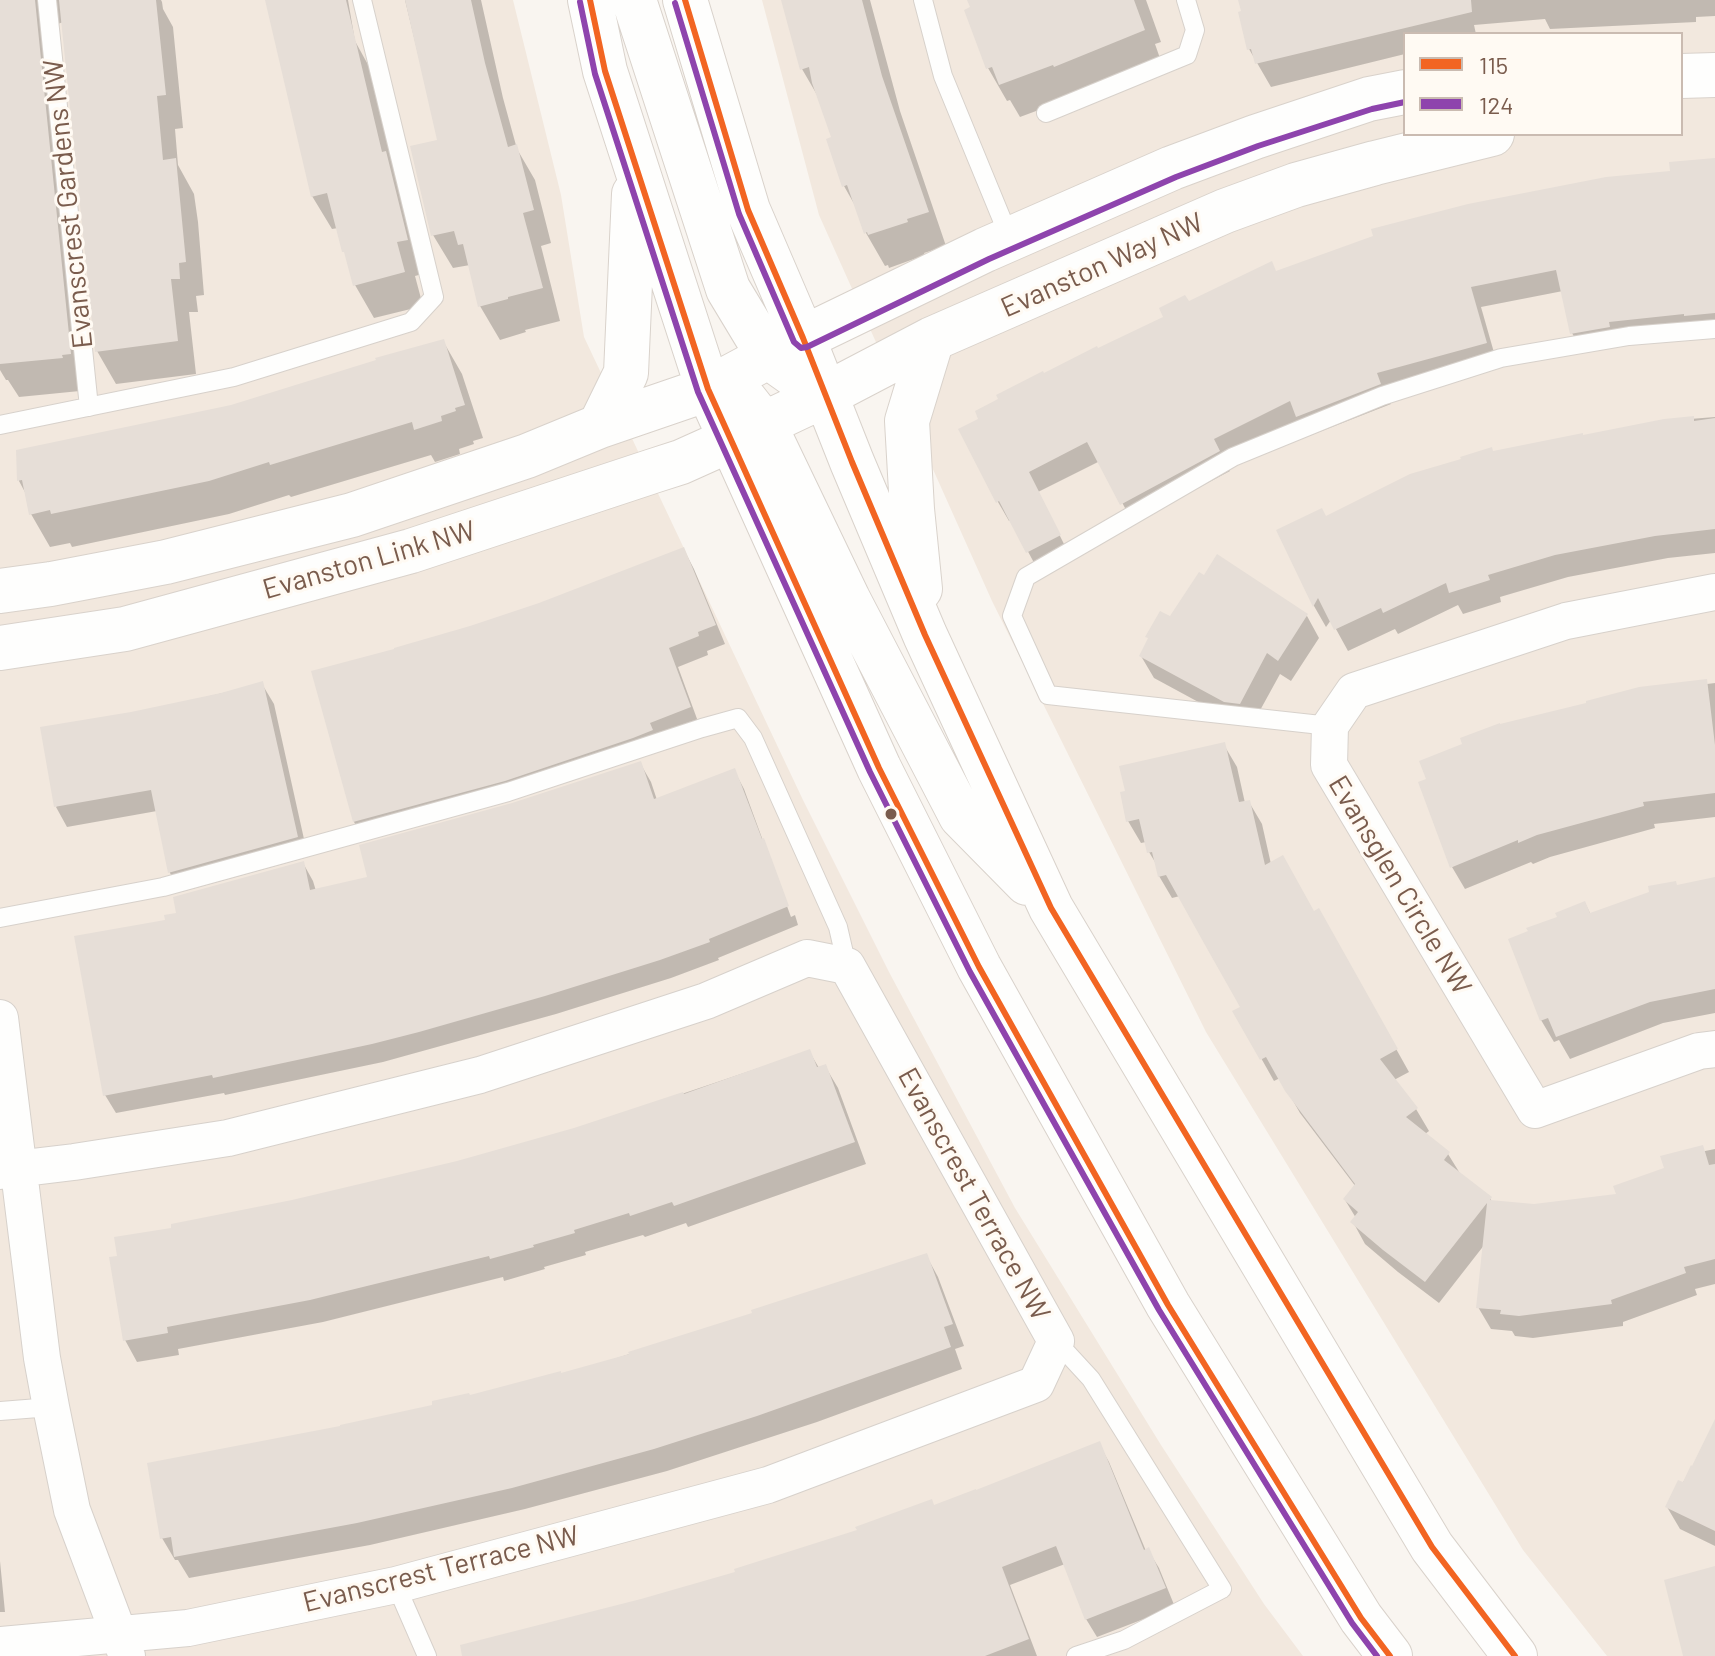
<!DOCTYPE html>
<html>
<head>
<meta charset="utf-8">
<style>
  body { margin:0 }
  #map { position:relative; width:1715px; height:1656px; overflow:hidden; background:#f9f5f0; font-family:Barlow,sans-serif }
  canvas { display:block }
  .legend { position:absolute; left:1403px; top:32px; width:280px; height:104px; box-sizing:border-box; background:#fffaf3; border:2px solid #cabbb1; margin:0; padding:10px 14px; list-style:none; font-size:24px; color:#7a5c4d }
  .legend li { display:flex; align-items:center; gap:16px; height:40px }
  .legend b { width:40px; border:2px solid #cabbb1 }
</style>
</head>
<body>
<div id="map">
<canvas width="1715" height="1656"></canvas>
<ul class="legend">
<li><b style="height:10px;background:#f26522"></b>115</li>
<li><b style="height:10px;background:#8e44ad"></b>124</li>
</ul>
</div>
<script>
const ctx = document.querySelector('canvas').getContext('2d');
ctx.lineJoin = 'round';
function paint(path, color) {
  ctx.fillStyle = color;
  ctx.fill(path, 'evenodd');
}
function toPath(rows) {
  const path = new Path2D();
  for (const r of rows) {
    path.moveTo(r[0], r[1]);
    for (let i = 2; i < r.length; i += 2) path.lineTo(r[i], r[i + 1]);
  }
  return path;
}
function stroke(path, color, width, dash) {
  ctx.strokeStyle = color;
  ctx.lineWidth = width;
  ctx.lineCap = dash ? 'butt' : 'round';
  ctx.setLineDash(dash || []);
  ctx.stroke(path);
}
function drawText(font, color, halo, rows, align = 'center') {
  ctx.font = font + ' Barlow,sans-serif';
  ctx.lineWidth = 6;
  ctx.setLineDash([]);
  ctx.textBaseline = 'middle';
  ctx.strokeStyle = halo;
  ctx.fillStyle = color;
  for (const [text, x, y, turn = 0] of rows) {
    ctx.save();
    ctx.translate(x, y);
    ctx.rotate((+turn || 0) * Math.PI / 180);
    ctx.textAlign = isNaN(turn) ? turn : align;
    if (halo) ctx.strokeText(text, 0, 0);
    ctx.fillText(text, 0, 0);
    ctx.restore();
  }
}
paint(toPath([
  [0,0,513,0,561,195,584,337,803,800,889,972,1015,1208,1161,1445,1264,1604,1303,1656,0,1656],
  [762,0,1715,0,1715,1656,1607,1656,1523,1550,1206,1032,992,601,819,215],
  [1405,34,1681,34,1681,134,1405,134]
]), '#f2e8de');
paint(toPath([
  [0,0,161,0,162,2,163,9,173,27,183,128,175,129,178,165,194,194,198,222,204,295,196,296,198,312,189,312,196,374,116,384,97,351,63,22,58,24,80,391,19,397,8,380,6,380,0,370],
  [266,0,348,0,355,41,372,72,426,273,415,276,423,306,374,318,355,285,338,228,332,229,312,196],
  [405,0,481,0,503,98,517,149,535,180,551,243,541,246,560,321,525,330,526,332,500,340,480,306,470,265,453,268,433,235,439,141],
  [783,0,870,0,900,111,946,246,924,253,925,255,889,268,888,265,885,266,866,233,857,209,844,186,833,138,820,100,802,69],
  [969,0,1146,0,1161,42,1155,44,1162,64,1020,117,1010,100,1007,101,988,68],
  [1240,0,1715,0,1715,16,1696,17,1696,22,1550,29,1545,19,1474,25,1476,34,1405,34,1405,54,1271,87,1249,49],
  [1715,160,1715,334,1696,333,1583,353,1572,333,1563,291,1481,307,1497,363,1387,393,1391,404,1309,436,1301,421,1224,459,1230,471,1133,523,1100,461,1038,492,1070,556,1039,572,1011,520,1009,521,998,502,981,419,1044,376,1166,318,1188,304,1277,273,1672,173],
  [443,341,462,374,483,438,473,441,474,444,459,449,460,454,435,462,431,455,291,497,289,495,229,514,72,547,70,543,50,547,31,514,27,496,19,481,18,452,232,407],
  [1715,417,1715,553,1668,558,1568,577,1500,597,1501,602,1463,614,1458,605,1398,634,1395,629,1348,651,1331,620,1326,627,1314,606,1278,531,1325,518,1493,453,1665,421],
  [684,550,694,569,725,644,707,651,708,655,678,667,700,727,662,749,516,799,365,840,354,822,397,651,540,605],
  [1307,616,1319,638,1291,681,1280,674,1252,725,1239,724,1154,678,1141,656],
  [1715,683,1715,817,1654,824,1655,828,1550,857,1533,864,1531,862,1465,889,1452,867,1707,684],
  [262,684,274,704,308,857,181,892,170,873,157,811,67,827,56,807,132,714],
  [1224,745,1237,767,1245,803,1249,802,1262,824,1271,864,1314,914,1319,911,1409,1072,1394,1080,1416,1109,1429,1131,1425,1134,1448,1154,1461,1175,1490,1198,1492,1202,1534,1206,1619,1196,1705,1151,1715,1149,1715,1284,1695,1289,1697,1295,1623,1322,1623,1326,1533,1338,1515,1336,1512,1331,1491,1329,1478,1307,1485,1244,1439,1303,1398,1272,1365,1244,1353,1222,1356,1218,1345,1200,1356,1187,1300,1113,1280,1078,1274,1081,1235,1012,1243,1008,1180,896,1172,898,1159,876,1158,867,1149,852,1146,842,1141,843,1128,821],
  [640,763,651,782,657,800,734,770,744,789,791,917,795,915,798,925,718,958,719,960,671,978,556,1014,383,1062,225,1095,224,1093,116,1113,105,1095,167,922,303,863,313,881,316,891,370,878,512,805],
  [1715,879,1715,1013,1663,1023,1570,1059,1559,1040,1554,1042,1541,1020,1559,918,1585,903,1591,915,1677,887],
  [809,1051,819,1068,825,1066,838,1088,866,1164,688,1227,686,1223,645,1237,643,1235,585,1252,586,1255,544,1267,545,1269,504,1281,503,1277,323,1322,178,1349,179,1355,137,1362,125,1340,119,1257,174,1229,458,1163,575,1130],
  [926,1255,938,1277,964,1346,955,1349,962,1369,817,1422,667,1471,525,1509,370,1545,189,1578,178,1560,175,1560,162,1538,343,1428,561,1376,754,1314],
  [1715,1433,1715,1546,1680,1529,1667,1507],
  [1099,1444,1109,1462,1146,1551,1148,1550,1159,1568,1175,1607,1097,1637,1086,1619,1065,1564,1010,1585,1037,1656,469,1656,738,1573,935,1507],
  [0,1561,5,1612,0,1612]
]), '#0003');
paint(toPath([
  [0,0,35,0,71,354,62,355,63,358,0,364],
  [59,0,156,0,166,95,157,96,163,160,176,158,186,262,179,263,180,279,171,279,178,341,95,352],
  [265,0,346,0,382,152,386,151,408,240,397,242,405,272,353,286,344,252,342,252,327,193,311,197],
  [405,0,471,0,485,63,508,147,517,144,534,210,523,213,543,288,508,297,508,299,478,307,463,244,458,245,454,231,431,236,410,146,437,140],
  [781,0,862,0,882,76,929,212,907,219,908,222,868,235,867,232,864,234,847,185,842,187,826,139,831,137,812,83,809,67,800,70],
  [967,0,1134,0,1145,30,1054,67,1053,65,999,85,992,67,986,69,964,10,970,7],
  [1238,0,1471,0,1472,12,1255,64,1251,49,1247,50,1238,12,1241,11],
  [1715,158,1715,313,1684,316,1684,314,1609,322,1610,327,1570,334,1556,270,1471,287,1487,343,1377,373,1381,384,1296,417,1290,401,1214,439,1220,451,1120,505,1087,442,1029,472,1061,535,1026,553,999,501,996,503,958,429,978,419,975,411,998,399,996,395,1043,371,1044,373,1097,346,1098,348,1163,317,1159,308,1185,295,1189,301,1272,261,1276,271,1373,236,1371,229,1468,204,1606,177,1670,171,1669,162],
  [444,339,465,405,455,408,456,411,441,416,442,421,414,430,412,422,270,465,269,462,209,481,51,514,50,510,29,515,22,480,17,481,16,450,231,405,376,360,375,358],
  [1694,416,1694,421,1715,418,1715,529,1655,536,1555,555,1488,575,1490,580,1449,593,1446,583,1383,613,1381,608,1334,630,1318,598,1313,607,1276,530,1322,508,1326,516,1410,474,1461,459,1460,457,1492,447,1493,451,1583,433,1583,435,1664,419],
  [684,547,716,625,698,632,699,636,669,648,691,707,650,723,653,730,633,738,505,781,353,822,311,671,394,649,394,648,470,626,539,603],
  [1217,554,1308,614,1278,661,1267,653,1240,704,1224,702,1139,656,1148,638,1145,637,1160,611,1170,616,1199,572,1204,575],
  [1707,679,1715,745,1715,793,1643,802,1644,806,1537,835,1518,843,1518,840,1450,868,1418,782,1426,779,1419,761,1462,744,1460,738,1500,723,1500,724,1586,703,1586,701,1639,687],
  [263,681,298,837,168,873,151,790,54,807,40,727,131,712,221,693],
  [1225,742,1239,802,1250,800,1265,865,1283,855,1314,911,1319,908,1398,1049,1380,1059,1418,1108,1406,1117,1450,1152,1444,1160,1492,1197,1490,1200,1534,1204,1616,1194,1613,1186,1664,1168,1660,1156,1703,1145,1709,1165,1715,1164,1715,1259,1684,1267,1686,1273,1611,1300,1612,1304,1519,1316,1500,1314,1501,1310,1476,1308,1487,1203,1425,1282,1383,1250,1350,1222,1358,1212,1343,1199,1355,1184,1285,1091,1266,1057,1260,1060,1232,1011,1240,1007,1205,945,1166,875,1158,877,1152,852,1147,853,1139,819,1126,822,1120,792,1125,791,1119,766],
  [641,761,654,799,735,768,762,839,764,838,789,906,709,939,710,942,660,960,545,996,419,1032,372,1044,213,1078,212,1075,103,1096,74,936,165,920,164,915,176,913,173,897,304,861,310,890,367,877,359,845,512,803],
  [1715,877,1715,989,1650,1002,1556,1037,1548,1018,1540,1021,1508,939,1528,931,1526,928,1557,917,1555,913,1585,901,1590,913,1649,892,1648,886,1676,881,1677,885],
  [810,1049,817,1067,826,1064,855,1142,674,1206,672,1202,630,1216,629,1213,574,1230,575,1233,533,1245,534,1247,490,1259,489,1256,310,1300,167,1327,168,1333,123,1341,109,1257,117,1256,114,1237,171,1228,171,1224,292,1200,457,1161,574,1128,683,1092,684,1094],
  [927,1253,953,1324,944,1327,951,1347,918,1359,757,1416,654,1449,512,1488,357,1523,174,1557,171,1537,160,1539,147,1463,340,1426,340,1425,432,1405,432,1401,469,1393,470,1395,561,1371,561,1373,629,1354,628,1352,752,1313,751,1310],
  [1715,1419,1715,1531,1665,1507,1678,1480,1683,1482,1691,1465,1692,1466],
  [1100,1441,1144,1550,1149,1547,1166,1588,1085,1620,1056,1546,1002,1567,1029,1639,985,1656,462,1656,460,1645,641,1599,735,1572,734,1569,857,1530,855,1527,932,1499,934,1505,976,1489,976,1490],
  [1715,1566,1715,1656,1683,1656,1664,1580]
]), '#e6ded7');
const lane = toPath([
  [47,0,89,407],
  [923,0,943,76,1010,239],
  [1046,113,1187,55,1195,30,1186,0],
  [0,425,234,377,411,322,434,297,362,0],
  [1330,726,1048,695,1012,616,1026,577,1233,457,1382,396,1501,358,1629,336,1715,329],
  [0,918,163,887,508,792,702,728,738,718,753,738,838,927,847,966],
  [1056,1341,1091,1379,1222,1589,1124,1640,1076,1656],
  [0,1411,51,1407],
  [396,1585,427,1656]
]);
const street = toPath([
  [1715,592,1566,621,1354,691,1330,726,1329,765,1535,1110,1699,1051,1715,1049],
  [0,1018,42,1358,51,1407,72,1510,127,1656],
  [0,1171,74,1162,228,1138,480,1075,706,1001,807,958,847,966,1056,1341,1036,1384,768,1485,396,1585,188,1628,0,1645]
]);
const secondary = toPath([
  [590,0,605,71,708,389,879,768,979,967,1168,1305,1361,1618,1390,1656],
  [634,0,728,289,769,357,793,374],
  [685,0,748,210,803,338,852,462,925,635,1051,908,1432,1547,1515,1656],
  [1681,76,1715,75],
  [745,400,764,424,848,599,961,816,1027,883],
  [600,426,626,373,634,194],
  [920,589,912,509,907,421,932,339],
  [0,591,51,584,166,562,352,515,527,456,600,426,708,389,803,338,985,250,1172,168,1255,137,1369,99,1405,92],
  [0,648,125,629,411,551,653,471,681,462,730,440,825,395,932,339,1225,211,1296,185,1375,163,1492,134]
]);
stroke(lane, '#d7d1cb', 20);
stroke(street, '#d7d1cb', 38);
stroke(secondary, '#d9d2cb', 46);
stroke(lane, '#fefefd', 18);
stroke(street, '#fefefd', 36);
stroke(secondary, '#fefefd', 44);
stroke(toPath([
  [590,0,605,71,708,389,879,768,979,967,1168,1305,1361,1618,1390,1656],
  [685,0,748,210,803,338,852,462,925,635,1051,908,1432,1547,1515,1656]
]), '#f26522', 6);
stroke(toPath([
  [580,2,595,74,698,392,870,772,970,972,1159,1310,1352,1623,1377,1656],
  [675,3,739,214,794,342,801,348,807,347,989,259,1176,177,1258,146,1372,109,1405,102]
]), '#8e44ad', 6);
for (const [x, y, r, color] of [
  [891,814,7,"#7a5c4d"]
]) {
  const dot = new Path2D();
  dot.arc(x, y, r, 0, 2 * Math.PI);
  ctx.fillStyle = color;
  ctx.fill(dot);
  stroke(dot, '#fffaf3', 3);
}
drawText('28px', '#7a5c4d', '#fffaf3', [
  ["Evanscrest Gardens NW",68,204,-96],
  ["Evanston Way NW",1102,265,-24],
  ["Evanston Link NW",369,560,-16],
  ["Evansglen Circle NW",1400,885,59],
  ["Evanscrest Terrace NW",974,1194,61],
  ["Evanscrest Terrace NW",441,1569,-14]
]);
</script>
</body>
</html>
